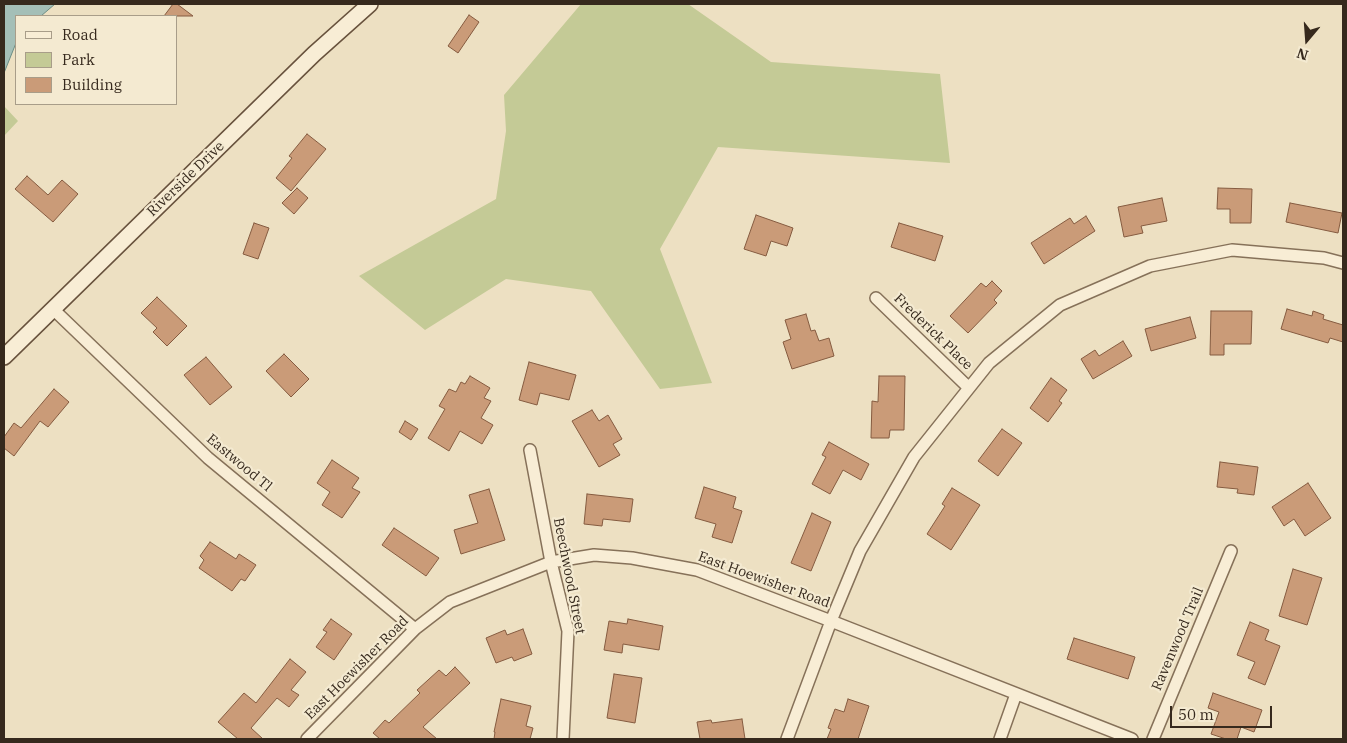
<!DOCTYPE html>
<html>
<head>
<meta charset="utf-8">
<style>
  body { margin:0 }
  #map { position:relative; width:1347px; height:743px; overflow:hidden; background:#ede0c2; font-family:"IBM Plex Serif",serif }
  canvas { display:block }
  .frame { position:absolute; inset:0; border:5px solid #36291d; pointer-events:none }
  .legend { position:absolute; left:15px; top:15px; width:162px; height:90px; box-sizing:border-box; background:#f4ead1; border:1px solid #a89d89; margin:0; padding:6px 9px; list-style:none; font-size:15px; color:#36291d }
  .legend li { display:flex; align-items:center; gap:10px; height:25px }
  .legend b { width:25px; border:1px solid #a89d89 }
  .north { position:absolute; left:1282px; top:15px; width:50px; height:50px; -webkit-text-stroke:4px #f4ead1; paint-order:stroke; rotate:198deg; font-size:14px; font-weight:700; line-height:20px; text-align:center; color:#36291d }
  .north::after { content:''; display:block; margin:auto; width:18px; height:22px; background:#36291d; clip-path:polygon(50% 0,100% 100%,50% 72%,0 100%) }
  .scale { position:absolute; left:1170px; top:706px; width:102px; height:22px; box-sizing:border-box; border:2px solid #36291d; border-top:0; padding-left:6px; font-size:15px; line-height:18px; white-space:nowrap; color:#36291d; -webkit-text-stroke:4px #f4ead1; paint-order:stroke }
</style>
</head>
<body>
<div id="map">
<canvas width="1347" height="743"></canvas>
<div class="frame"></div>
<ul class="legend">
<li><b style="height:6px;background:#f8edd5"></b>Road</li>
<li><b style="height:14px;background:#c4ca96"></b>Park</li>
<li><b style="height:14px;background:#ca9b78"></b>Building</li>
</ul>
<div class="north">N</div>
<div class="scale">50 m</div>
</div>
<script>
const ctx = document.querySelector('canvas').getContext('2d');
ctx.lineJoin = 'round';
function paint(path, color) {
  ctx.fillStyle = color;
  ctx.fill(path, 'evenodd');
}
function toPath(rows) {
  const path = new Path2D();
  for (const r of rows) {
    path.moveTo(r[0], r[1]);
    for (let i = 2; i < r.length; i += 2) path.lineTo(r[i], r[i + 1]);
  }
  return path;
}
function stroke(path, color, width, dash) {
  ctx.strokeStyle = color;
  ctx.lineWidth = width;
  ctx.lineCap = dash ? 'butt' : 'round';
  ctx.setLineDash(dash || []);
  ctx.stroke(path);
}
function drawText(font, color, halo, rows, align = 'center') {
  ctx.font = font + ' "IBM Plex Serif",serif';
  ctx.lineWidth = 4.5;
  ctx.setLineDash([]);
  ctx.textBaseline = 'middle';
  ctx.strokeStyle = halo;
  ctx.fillStyle = color;
  for (const [text, x, y, turn = 0] of rows) {
    ctx.save();
    ctx.translate(x, y);
    ctx.rotate((+turn || 0) * Math.PI / 180);
    ctx.textAlign = isNaN(turn) ? turn : align;
    if (halo) ctx.strokeText(text, 0, 0);
    ctx.fillText(text, 0, 0);
    ctx.restore();
  }
}
paint(toPath([
  [581,4,688,4,771,62,940,74,950,163,718,147,660,249,712,383,660,389,591,291,506,279,425,330,359,276,496,199,506,131,504,95],
  [4,106,18,121,4,136]
]), '#c4ca96');
const water = toPath([
  [4,4,55,4,41,16,16,16,16,43,4,73,4,4]
]);
paint(water, '#a4bfb7');
stroke(water, '#6b8d85', 1);
const building = toPath([
  [173,4,177,4,193,16,164,16,173,4],
  [469,15,479,22,458,53,448,46,469,15],
  [307,134,326,149,291,191,276,178,292,158,289,156,307,134],
  [27,176,48,195,62,180,78,194,53,222,15,189,27,176],
  [297,188,308,198,294,214,282,203,297,188],
  [1218,188,1252,189,1251,223,1230,223,1230,209,1217,209,1218,188],
  [1162,198,1167,221,1141,226,1143,233,1124,237,1118,207,1162,198],
  [1290,203,1342,213,1338,233,1286,222,1290,203],
  [756,215,793,228,787,246,771,241,766,256,744,249,756,215],
  [1086,216,1095,231,1044,264,1031,243,1070,218,1074,224,1086,216],
  [254,223,269,228,258,259,243,254,254,223],
  [899,223,943,236,935,261,891,247,899,223],
  [992,281,1002,291,994,300,997,303,968,333,950,316,981,283,986,287,992,281],
  [157,297,187,326,167,346,153,332,157,328,141,313,157,297],
  [1287,309,1312,316,1313,311,1324,315,1323,319,1343,325,1343,342,1330,338,1328,343,1281,329,1287,309],
  [1211,311,1252,311,1251,344,1224,344,1224,355,1210,355,1211,311],
  [806,314,811,331,815,330,819,341,829,338,834,356,792,369,783,342,791,339,785,320,806,314],
  [1190,317,1196,338,1151,351,1145,329,1190,317],
  [1123,341,1132,356,1093,379,1081,359,1095,350,1099,356,1123,341],
  [284,354,309,379,291,397,266,371,284,354],
  [206,357,232,387,210,405,184,375,206,357],
  [529,362,576,375,569,400,540,393,537,405,519,400,529,362],
  [470,376,490,388,484,398,491,401,481,418,493,425,482,444,460,431,449,451,428,438,445,409,439,406,449,389,456,392,461,382,465,384,470,376],
  [879,376,905,376,904,430,890,430,889,438,871,438,872,401,878,402,879,376],
  [1051,378,1067,390,1059,401,1062,403,1048,422,1030,408,1051,378],
  [54,389,69,402,48,427,40,421,14,456,4,448,4,437,14,423,21,428,54,389],
  [592,410,599,421,608,415,622,439,613,444,620,455,599,467,572,421,592,410],
  [405,421,418,429,411,440,399,432,405,421],
  [1002,429,1022,443,998,476,978,461,1002,429],
  [829,442,869,464,861,480,843,470,830,494,812,484,826,457,822,455,829,442],
  [332,460,359,478,352,488,360,492,342,518,322,505,330,492,317,483,332,460],
  [1220,462,1258,467,1254,495,1237,493,1238,489,1217,487,1220,462],
  [1308,483,1331,518,1305,536,1294,519,1284,526,1272,507,1308,483],
  [704,487,736,497,733,508,742,511,732,543,712,537,716,524,695,518,704,487],
  [952,488,980,505,951,550,927,534,945,506,942,504,952,488],
  [489,489,505,540,461,554,454,530,478,523,469,495,489,489],
  [587,494,633,499,630,522,603,519,602,526,584,524,587,494],
  [812,513,831,522,811,571,791,563,812,513],
  [394,528,439,558,426,576,382,545,394,528],
  [210,542,236,559,239,554,256,565,245,581,241,579,232,591,199,568,204,560,200,556,210,542],
  [1293,569,1322,578,1307,625,1279,616,1293,569],
  [331,619,352,634,334,660,316,647,327,632,323,630,331,619],
  [628,619,663,626,659,650,623,644,622,653,604,650,609,621,627,624,628,619],
  [1250,622,1269,630,1265,640,1280,646,1265,685,1248,678,1255,662,1237,655,1250,622],
  [523,629,532,654,514,661,512,657,496,663,486,638,505,630,507,635,523,629],
  [1074,638,1135,657,1128,679,1067,659,1074,638],
  [290,659,306,672,291,690,299,695,289,707,277,698,251,728,263,739,238,739,218,722,244,693,256,703,290,659],
  [455,667,470,683,423,727,437,739,380,739,373,733,385,720,389,723,420,693,417,690,439,670,446,676,455,667],
  [614,674,642,678,635,723,607,718,614,674],
  [1213,693,1262,710,1254,732,1241,727,1237,739,1226,739,1211,734,1219,712,1208,708,1213,693],
  [501,699,531,706,526,726,533,728,530,739,494,739,495,732,494,732,501,699],
  [848,699,869,706,858,739,827,739,831,729,828,728,835,709,844,712,848,699],
  [742,719,745,739,700,739,697,722,711,720,712,723,742,719]
]);
paint(building, '#ca9b78');
stroke(building, '#855b40', 1);
const street = toPath([
  [876,298,968,387],
  [53,309,208,458,415,629],
  [530,450,551,562,568,631,563,739],
  [307,739,415,629,450,602,551,562,594,555,632,558,697,570,831,621,1132,739],
  [787,739,831,621,860,551,914,457,989,363,1060,305,1150,266,1232,250,1324,258,1343,263],
  [1000,739,1016,694],
  [1153,739,1231,551]
]);
const secondary = toPath([
  [4,357,314,54,370,4]
]);
stroke(street, '#867159', 14);
stroke(secondary, '#68523d', 18);
stroke(street, '#f8edd5', 11);
stroke(secondary, '#f8edd5', 15);
drawText('14px', '#36291d', '#f4ead1', [
  ["Riverside Drive",186,179,-44],
  ["Frederick Place",933,332,44],
  ["Eastwood Tl",239,463,40],
  ["Beechwood Street",569,576,79],
  ["East Hoewisher Road",764,580,20],
  ["Ravenwood Trail",1178,639,-67],
  ["East Hoewisher Road",357,668,-45]
]);
</script>
</body>
</html>
